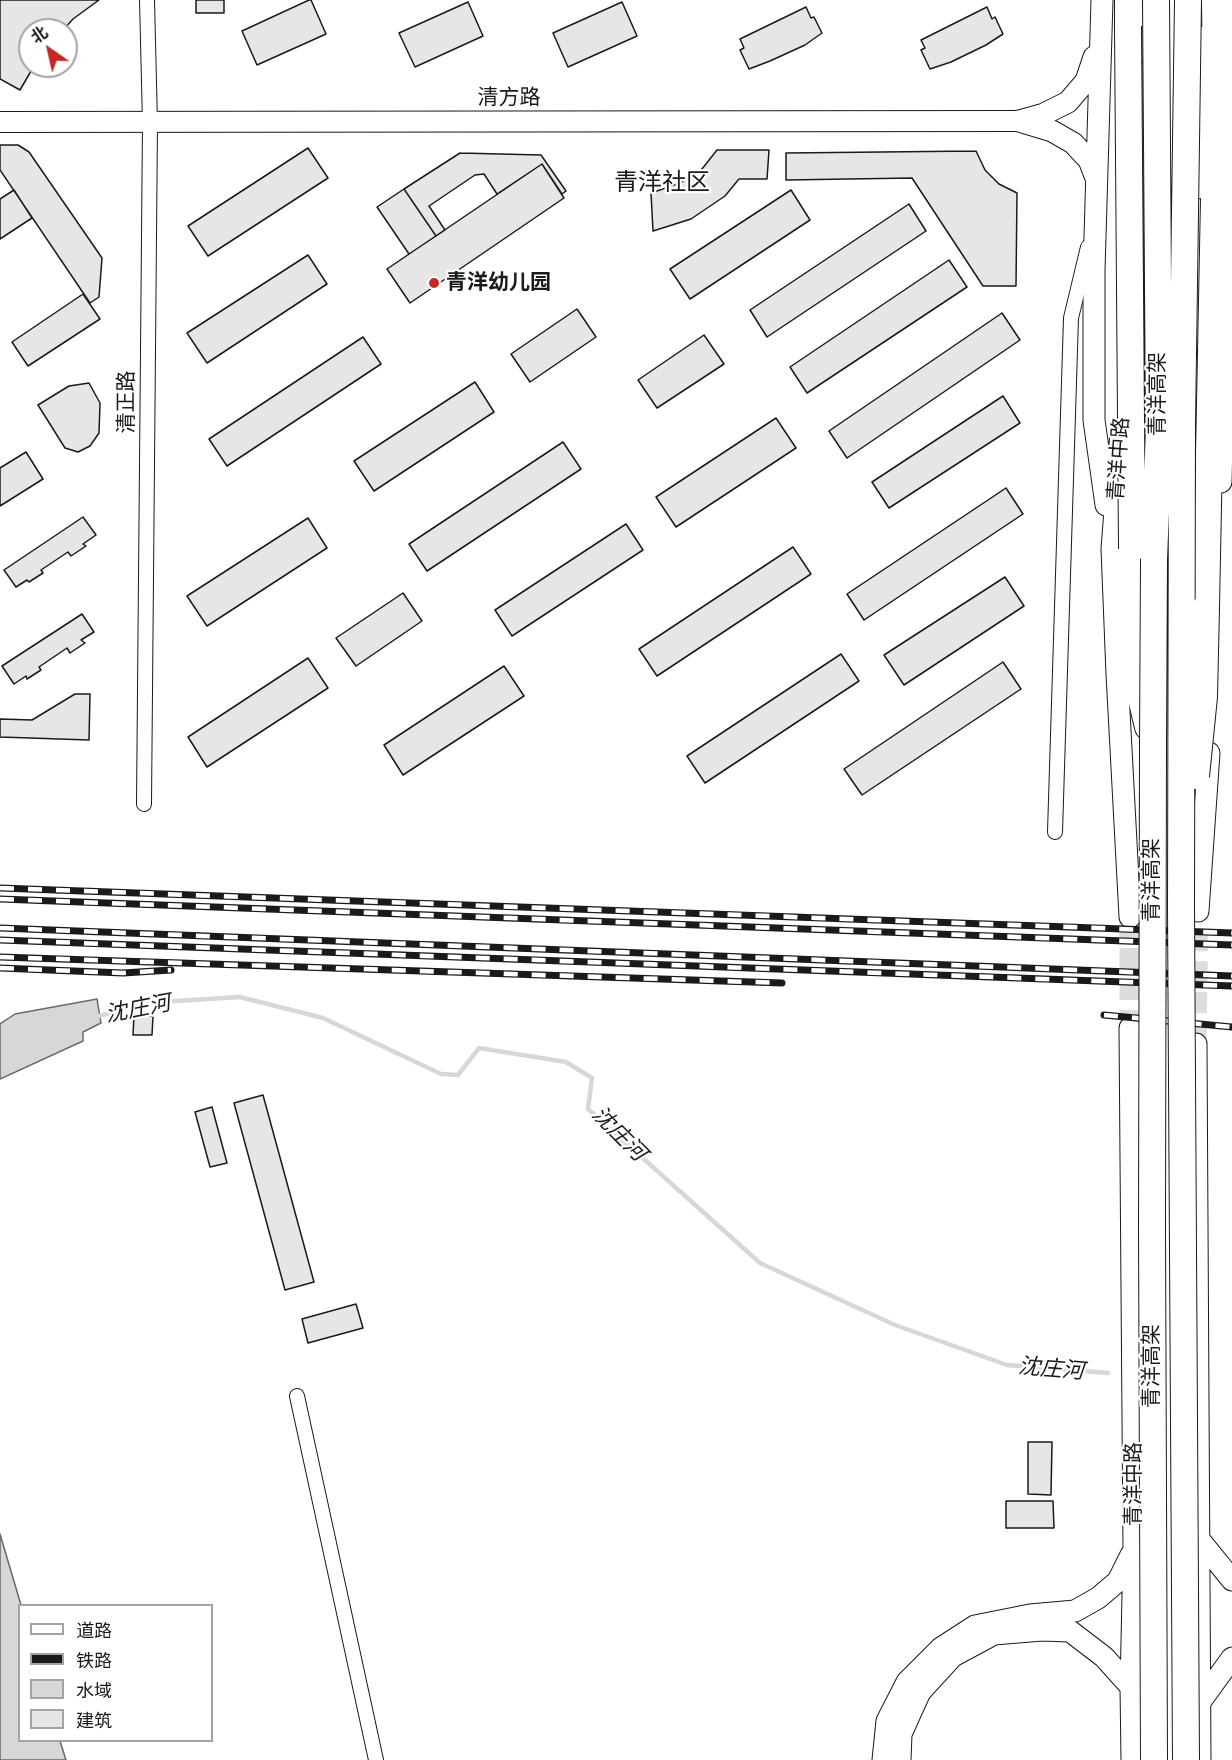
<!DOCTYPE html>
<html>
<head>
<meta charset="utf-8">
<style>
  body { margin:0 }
  #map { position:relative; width:1232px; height:1760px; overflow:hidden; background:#fff; font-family:Mulish,"Noto Sans SC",sans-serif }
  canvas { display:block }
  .legend { position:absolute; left:18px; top:1604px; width:195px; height:138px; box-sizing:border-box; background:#fff; border:2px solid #a3a3a3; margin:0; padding:8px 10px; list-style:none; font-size:18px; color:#1a1a1a }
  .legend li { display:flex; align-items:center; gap:12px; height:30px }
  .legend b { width:30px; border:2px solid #a3a3a3 }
  .north { position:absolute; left:18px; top:18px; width:60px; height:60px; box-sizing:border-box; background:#fff; border:2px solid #a3a3a3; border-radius:50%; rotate:326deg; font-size:16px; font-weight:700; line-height:24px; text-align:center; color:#1a1a1a }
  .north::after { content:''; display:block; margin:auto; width:21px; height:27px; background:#c62828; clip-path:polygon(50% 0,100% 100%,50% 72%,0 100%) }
</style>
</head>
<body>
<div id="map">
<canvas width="1232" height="1760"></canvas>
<ul class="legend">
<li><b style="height:8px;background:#fff"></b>道路</li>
<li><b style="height:8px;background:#1a1a1a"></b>铁路</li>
<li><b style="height:16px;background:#d7d7d7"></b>水域</li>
<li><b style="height:16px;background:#e6e6e6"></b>建筑</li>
</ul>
<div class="north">北</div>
</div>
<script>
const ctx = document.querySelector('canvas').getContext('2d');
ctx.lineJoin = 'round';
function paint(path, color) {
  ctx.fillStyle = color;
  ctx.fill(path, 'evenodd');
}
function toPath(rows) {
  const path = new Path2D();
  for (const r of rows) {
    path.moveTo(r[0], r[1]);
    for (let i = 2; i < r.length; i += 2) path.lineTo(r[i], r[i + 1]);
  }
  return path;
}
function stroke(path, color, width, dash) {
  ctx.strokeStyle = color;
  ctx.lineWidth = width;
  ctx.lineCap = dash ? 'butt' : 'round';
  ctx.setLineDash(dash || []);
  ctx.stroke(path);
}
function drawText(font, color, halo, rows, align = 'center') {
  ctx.font = font + ' Mulish,"Noto Sans SC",sans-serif';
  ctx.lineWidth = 4.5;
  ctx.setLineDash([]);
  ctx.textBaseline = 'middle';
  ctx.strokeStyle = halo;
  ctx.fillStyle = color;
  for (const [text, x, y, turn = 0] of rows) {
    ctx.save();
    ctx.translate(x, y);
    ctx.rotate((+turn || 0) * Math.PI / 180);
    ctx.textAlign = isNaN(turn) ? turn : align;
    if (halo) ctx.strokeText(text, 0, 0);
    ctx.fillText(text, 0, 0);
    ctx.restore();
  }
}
const water = toPath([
  [97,999,101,1023,83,1032,83,1041,0,1079,0,1024,15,1014,97,999],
  [0,1534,21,1605,20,1740,60,1741,66,1760,0,1760,0,1534]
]);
paint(water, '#d7d7d7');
stroke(water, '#6a6a6a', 1.5);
stroke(toPath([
  [96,1017,144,1003,240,997,323,1018,441,1074,458,1075,479,1048,566,1062,592,1078,588,1109,760,1263,895,1325,1007,1365,1108,1373]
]), '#d7d7d7', 4.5);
const building = toPath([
  [0,0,99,0,73,19,63,30,30,30,30,66,34,66,20,90,0,79,0,0],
  [196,0,224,0,224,13,196,13,196,0],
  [309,0,311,0,326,34,257,65,242,31,309,0],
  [468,2,483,36,415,67,399,33,468,2],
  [622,2,637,36,568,67,553,33,622,2],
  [806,7,811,18,814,17,822,33,805,45,770,61,749,69,740,50,744,48,740,39,806,7],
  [987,7,992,19,995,17,1003,34,986,45,951,62,930,69,921,50,925,48,921,40,987,7],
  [0,145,18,145,29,152,102,258,99,297,90,303,0,170,0,145],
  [308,148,328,178,208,256,188,226,308,148],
  [717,150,769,150,767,179,739,179,725,196,691,219,653,231,651,193,680,183,702,169,717,150],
  [976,151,985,170,999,184,1017,193,1016,286,983,286,912,178,786,180,786,153,976,151],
  [460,153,541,155,566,191,562,194,542,164,497,194,484,174,475,175,429,206,445,230,436,236,404,189,460,153],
  [542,164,564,198,410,303,387,269,542,164],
  [404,189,436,236,409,254,377,207,404,189],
  [14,190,32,218,0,239,0,199,14,190],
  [791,190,810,220,690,299,670,269,791,190],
  [909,204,926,231,767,337,750,310,909,204],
  [308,255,327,284,207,363,187,333,308,255],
  [949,260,967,287,807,393,790,367,949,260],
  [83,294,100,319,28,366,12,342,83,294],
  [577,309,596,337,530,382,511,354,577,309],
  [1002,313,1020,340,847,458,829,431,1002,313],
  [704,335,724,364,657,408,638,380,704,335],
  [363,337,381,364,227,466,209,439,363,337],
  [475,382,494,412,374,491,354,461,475,382],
  [89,383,100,403,99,433,90,446,78,452,65,448,38,405,69,386,89,383],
  [1003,396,1020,423,889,508,872,482,1003,396],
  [776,418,796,448,676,527,656,497,776,418],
  [563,442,581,469,427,571,409,544,563,442],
  [26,452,43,479,0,506,0,468,26,452],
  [1006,488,1023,514,864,620,847,594,1006,488],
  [83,517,96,535,83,544,86,546,71,556,68,552,41,570,43,573,29,582,27,580,16,587,4,570,83,517],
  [308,518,327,548,207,626,187,596,308,518],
  [626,524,643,550,512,636,495,610,626,524],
  [793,547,811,574,657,676,639,649,793,547],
  [1005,577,1024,606,904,685,884,655,1005,577],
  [403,593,422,621,356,666,336,638,403,593],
  [82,614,94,632,81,640,85,643,70,653,67,648,39,667,41,670,27,679,26,676,14,684,2,666,82,614],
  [841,654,859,681,705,783,687,756,841,654],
  [308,658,328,688,207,767,188,737,308,658],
  [1003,662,1021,689,862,795,844,769,1003,662],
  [504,666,524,696,403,775,384,745,504,666],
  [75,694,90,694,89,740,0,737,0,719,32,720,75,694],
  [134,1015,153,1016,152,1035,133,1035,134,1015],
  [263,1095,314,1282,285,1290,234,1103,263,1095],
  [212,1107,227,1163,210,1167,195,1112,212,1107],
  [356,1304,363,1328,308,1343,302,1319,356,1304],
  [1028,1442,1052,1442,1051,1495,1028,1494,1028,1442],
  [1006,1501,1053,1501,1054,1528,1006,1528,1006,1501]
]);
paint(building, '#e6e6e6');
stroke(building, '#1a1a1a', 1.5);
stroke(toPath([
  [1130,917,1130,1028],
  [1196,1044,1198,911]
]), '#ddd', 21, [21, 10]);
const street = toPath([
  [144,804,150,123,147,0],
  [1055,832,1071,318,1088,247],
  [297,1396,376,1760]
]);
const secondary = toPath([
  [0,122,1019,121]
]);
const primary = toPath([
  [1102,0,1094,271,1094,420,1106,505],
  [1141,50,1141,0],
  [1019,121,1044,114,1068,102,1086,81,1094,57],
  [1019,121,1052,131,1073,143,1089,160,1096,178],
  [1198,188,1200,37],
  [1121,432,1112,549,1117,674,1130,917],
  [1221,482,1232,54,1231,0],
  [1198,911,1209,753],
  [1130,1028,1134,1549,1131,1687,1132,1760],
  [1196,1044,1200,1760],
  [1198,1538,1232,1580],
  [1200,1702,1232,1658],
  [883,1760,887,1721,907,1682,941,1648,975,1626,1030,1615,1075,1611,1098,1598,1118,1581,1131,1555],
  [900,1760,901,1734,920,1692,953,1656,994,1634,1042,1630,1070,1631,1104,1657,1131,1687]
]);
const highway = toPath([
  [1128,26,1128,0],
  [1132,549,1134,669,1148,727],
  [1206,607,1216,96,1215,0]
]);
stroke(street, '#1a1a1a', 16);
stroke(secondary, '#1a1a1a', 22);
stroke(primary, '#1a1a1a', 23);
stroke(highway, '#1a1a1a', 28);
stroke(street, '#fff', 14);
stroke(secondary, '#fff', 20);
stroke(primary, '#fff', 21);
stroke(highway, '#fff', 26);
const rail = toPath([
  [0,888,1232,933],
  [0,899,1232,945],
  [0,928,1232,976],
  [0,940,1232,986],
  [0,957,782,983],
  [0,968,123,973,171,970],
  [1104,1015,1232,1027]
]);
stroke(rail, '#1a1a1a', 7);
stroke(rail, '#fff', 4.5, [14]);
const highwayBridge = toPath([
  [1128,26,1132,549],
  [1196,776,1204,697,1206,607],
  [1154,1760,1152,1227,1153,745,1154,560,1159,428,1156,0],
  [1186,1760,1181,908,1182,425,1188,0]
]);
stroke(highwayBridge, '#1a1a1a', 28, []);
stroke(highwayBridge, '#fff', 26);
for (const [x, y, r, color] of [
  [434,283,6,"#c62828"]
]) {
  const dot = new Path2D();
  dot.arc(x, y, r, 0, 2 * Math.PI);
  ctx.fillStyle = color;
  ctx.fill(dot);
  stroke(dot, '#fff', 2);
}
drawText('21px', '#1a1a1a', '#fff', [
  ["清方路",509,98],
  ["青洋高架",1158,394,-90],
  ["清正路",127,402,-90],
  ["青洋中路",1119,459,-86],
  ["青洋高架",1152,880,-90],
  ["青洋高架",1152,1366,-90],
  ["青洋中路",1134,1484,-90]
]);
drawText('bold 21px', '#1a1a1a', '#fff', [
  ["青洋幼儿园",446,283]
], 'left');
drawText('italic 22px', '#1a1a1a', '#fff', [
  ["沈庄河",138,1009,-11],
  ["沈庄河",619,1134,45],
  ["沈庄河",1051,1369,5]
]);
drawText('24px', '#1a1a1a', '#fff', [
  ["青洋社区",662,183]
]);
</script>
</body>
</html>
